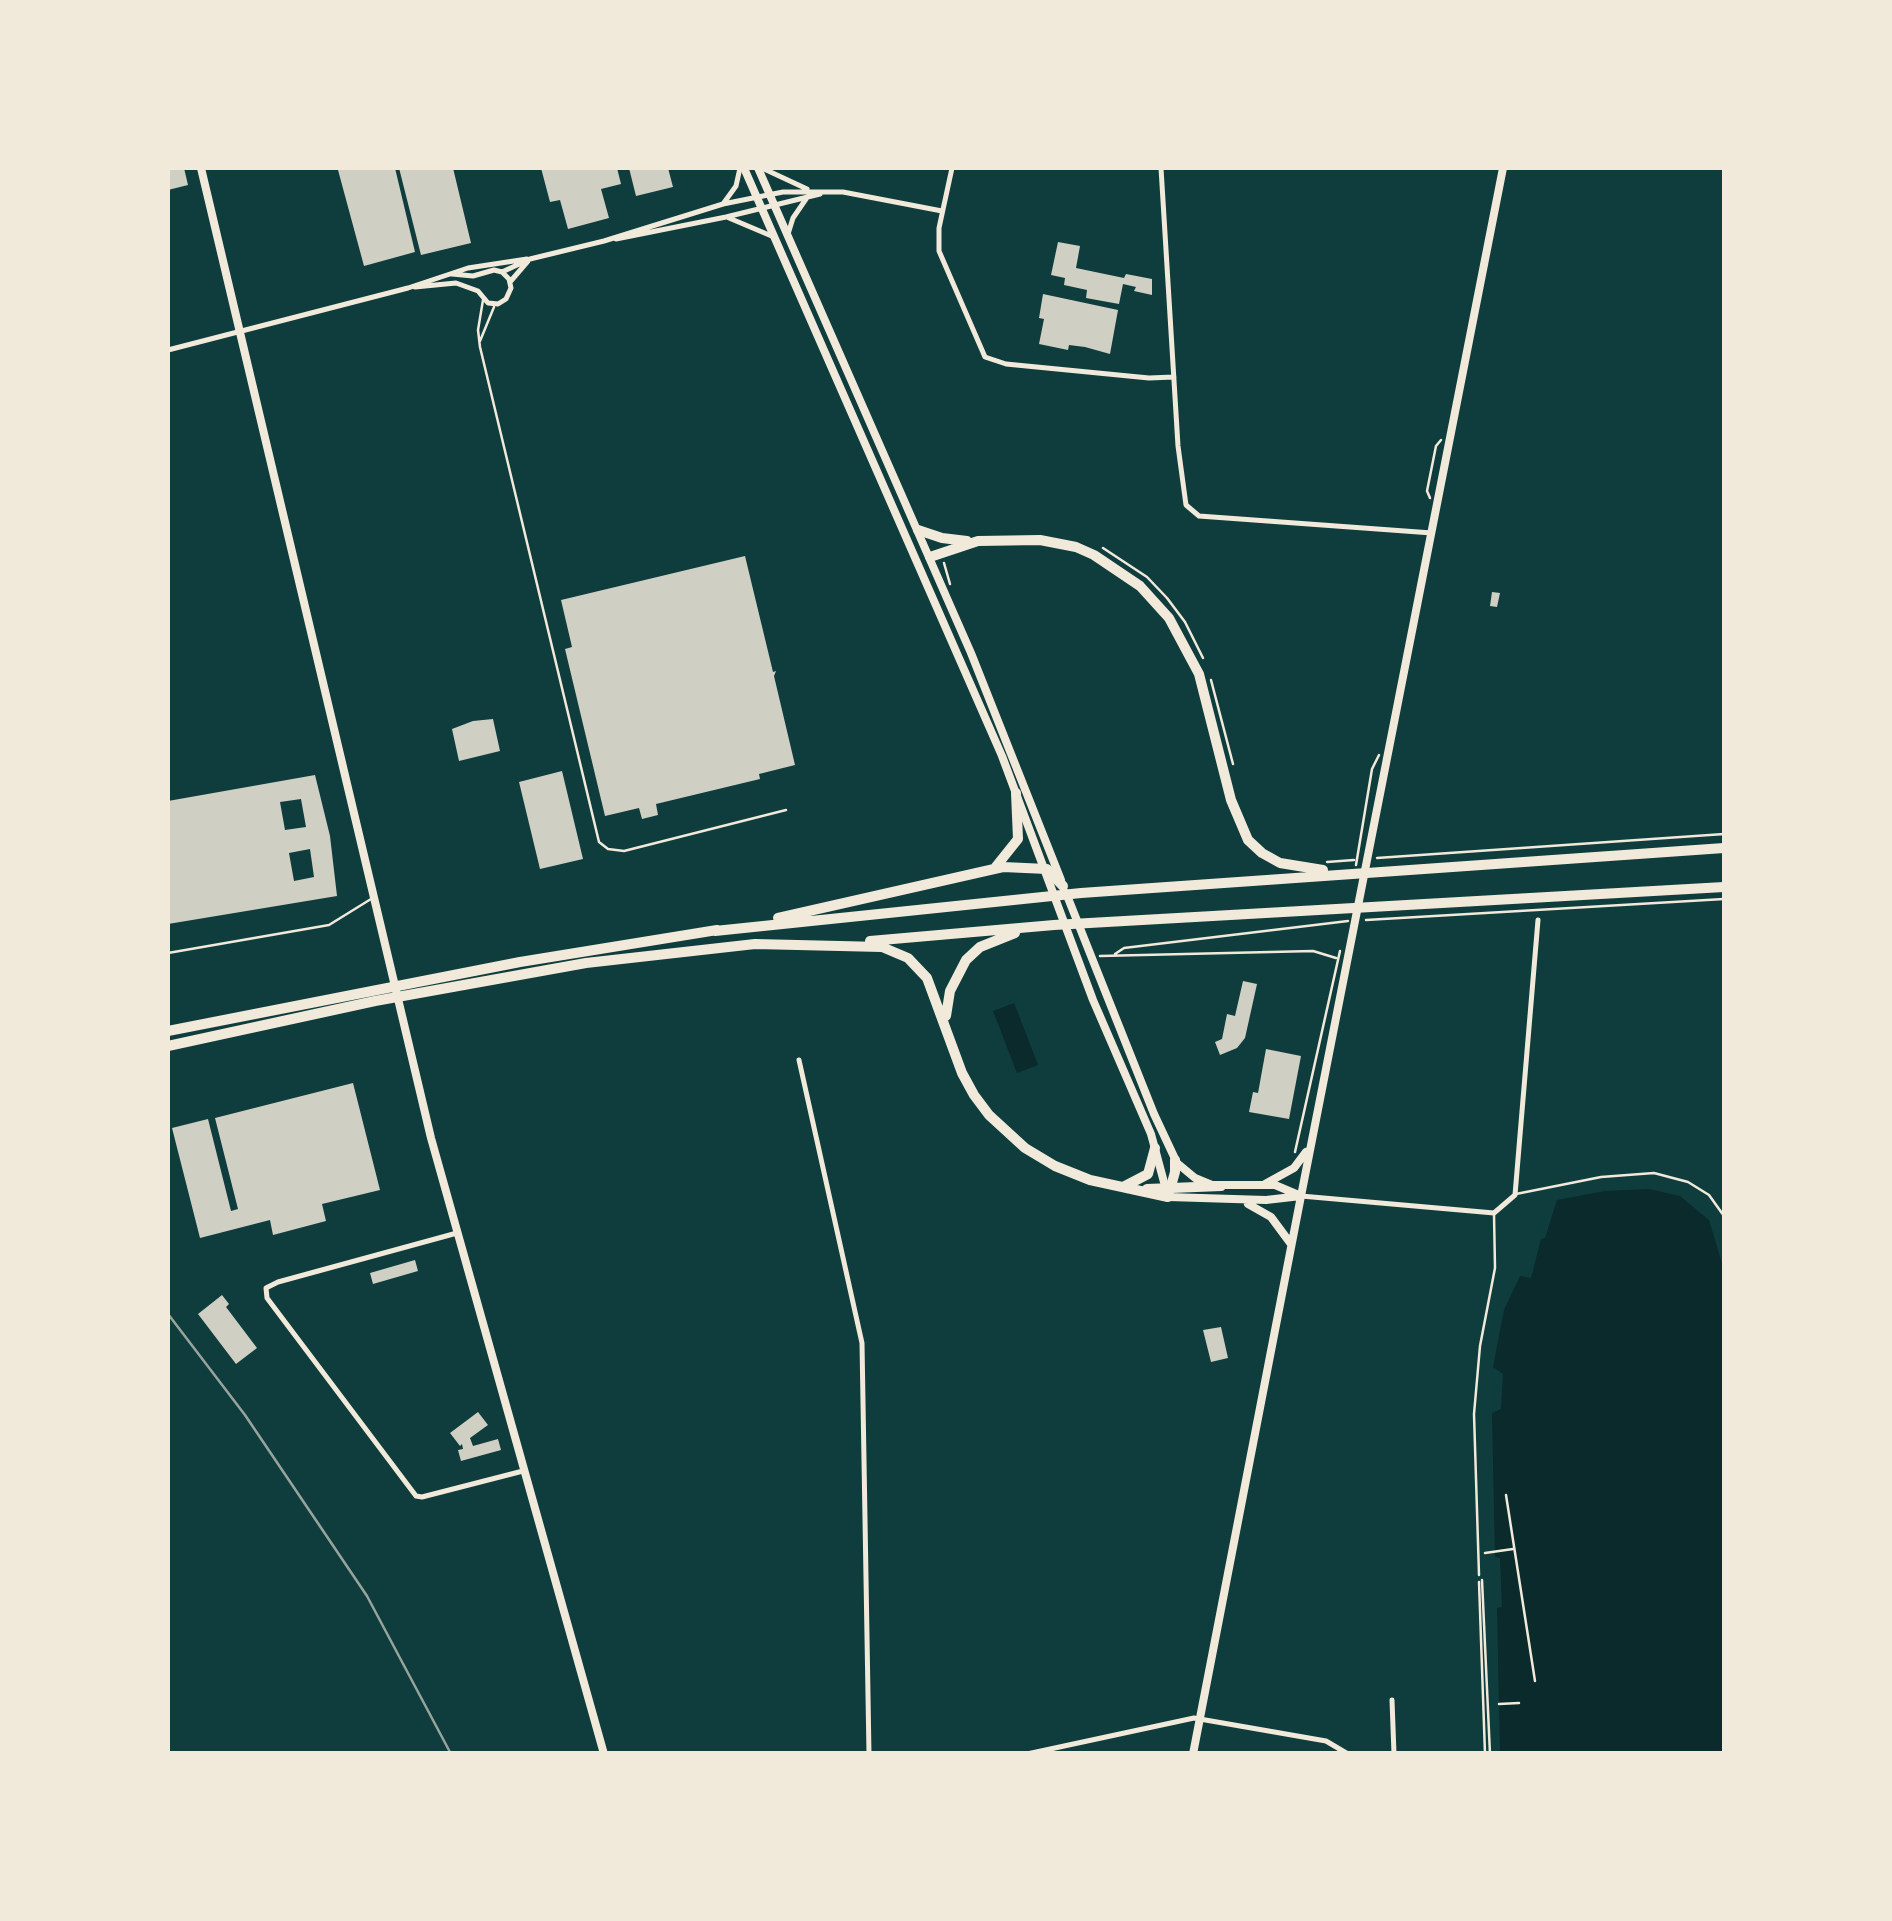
<!DOCTYPE html>
<html>
<head>
<meta charset="utf-8">
<style>
  body { margin:0 }
  #map { position:relative; width:1892px; height:1921px; overflow:hidden; background:#0f3d3e; font-family:"Varela Round",sans-serif }
  canvas { display:block }
  .frame { position:absolute; inset:0; border:170px solid #f1e9da; pointer-events:none }
</style>
</head>
<body>
<div id="map">
<canvas width="1892" height="1921"></canvas>
<div class="frame"></div>
</div>
<script>
const ctx = document.querySelector('canvas').getContext('2d');
ctx.lineJoin = 'round';
function paint(path, color) {
  ctx.fillStyle = color;
  ctx.fill(path, 'evenodd');
}
function toPath(rows) {
  const path = new Path2D();
  for (const r of rows) {
    path.moveTo(r[0], r[1]);
    for (let i = 2; i < r.length; i += 2) path.lineTo(r[i], r[i + 1]);
  }
  return path;
}
function stroke(path, color, width, dash) {
  ctx.strokeStyle = color;
  ctx.lineWidth = width;
  ctx.lineCap = dash ? 'butt' : 'round';
  ctx.setLineDash(dash || []);
  ctx.stroke(path);
}
paint(toPath([
  [1014,1003,1038,1065,1017,1073,993,1011],
  [1649,1189,1680,1196,1709,1220,1724,1270,1724,1753,1500,1753,1497,1608,1502,1607,1500,1558,1495,1557,1492,1413,1501,1409,1503,1374,1493,1367,1504,1310,1520,1276,1531,1278,1541,1239,1545,1238,1557,1200,1605,1191]
]), '#0a2a2b');
paint(toPath([
  [168,168,184,168,188,185,168,190],
  [346,168,395,168,415,252,364,266,338,170],
  [399,168,453,168,471,243,421,255],
  [541,168,617,168,621,184,601,189,609,218,568,229,560,200,550,202],
  [629,168,668,168,673,187,636,196],
  [1058,242,1080,246,1076,268,1124,278,1126,274,1152,279,1152,295,1134,291,1136,287,1123,284,1119,304,1086,298,1087,290,1064,285,1065,278,1051,275],
  [1043,294,1118,310,1110,354,1085,347,1069,345,1068,350,1039,344,1044,319,1039,318],
  [745,556,773,672,776,671,774,676,795,765,759,774,760,779,656,804,658,815,642,819,639,808,605,816,565,649,572,647,561,600],
  [1492,592,1500,593,1497,607,1490,606],
  [493,719,500,751,459,761,452,729,473,721],
  [562,771,583,859,540,869,519,782],
  [315,775,330,836,337,896,168,924,168,801],
  [301,799,306,827,285,830,280,802],
  [310,849,314,877,294,881,289,853],
  [1243,981,1257,984,1245,1038,1237,1048,1220,1055,1215,1042,1222,1039,1227,1014,1235,1016],
  [1266,1049,1301,1056,1289,1119,1249,1112,1253,1092,1258,1093],
  [353,1083,380,1190,322,1204,326,1221,273,1235,270,1220,200,1238,172,1128,208,1119,231,1211,238,1209,215,1118],
  [415,1260,418,1271,373,1284,370,1273],
  [222,1295,229,1304,226,1307,257,1348,236,1364,198,1314],
  [1221,1327,1228,1358,1211,1362,1203,1330],
  [478,1412,488,1425,470,1438,473,1446,498,1439,501,1450,461,1461,458,1450,463,1449,462,1444,460,1446,450,1433]
]), '#cfcfc3');
stroke(toPath([
  [1430,498,1427,491,1436,446,1441,440],
  [1103,548,1147,577,1167,598,1185,622,1203,658],
  [944,563,950,584],
  [1211,680,1233,764],
  [1377,858,1724,834],
  [1327,862,1354,860],
  [1356,865,1372,769,1379,755],
  [1366,920,1724,899],
  [1115,954,1124,948,1348,921],
  [1100,956,1313,951,1336,958],
  [1295,1152,1340,951],
  [1506,1495,1535,1681],
  [1485,1553,1513,1549],
  [1482,1580,1490,1754],
  [1479,1582,1485,1754],
  [1499,1704,1519,1703]
]), '#f1e9da', 2.5);
stroke(toPath([
  [483,300,478,330,480,347,599,842,608,849,624,851,786,810],
  [480,341,494,307],
  [168,953,329,925,371,899],
  [1516,1194,1601,1177,1654,1173,1688,1182,1709,1195,1724,1216],
  [1479,1575,1474,1414,1480,1346,1495,1268,1494,1214]
]), '#f1e9da', 2.5);
stroke(toPath([
  [762,168,807,189],
  [952,168,939,228,939,251,985,357,1006,364,1149,378,1174,377],
  [1161,168,1178,446,1186,505,1199,516,1432,533],
  [723,204,736,186,740,168],
  [729,218,774,237],
  [788,234,793,218,806,199],
  [616,239,726,217,820,194],
  [452,274,473,276,494,270,502,272,530,259,604,241,723,204,783,192,843,192,942,211],
  [510,282,528,261],
  [415,287,456,283,478,291,488,303,498,304,506,299,511,288,509,279,502,272],
  [168,350,408,288,468,268,527,259],
  [799,1060,862,1343,869,1754],
  [1301,1196,1494,1213,1515,1195,1538,920],
  [457,1233,278,1282,266,1288,267,1298,416,1496,422,1497,523,1471],
  [1392,1700,1394,1754],
  [1027,1754,1194,1718,1326,1741,1348,1754]
]), '#f1e9da', 5);
stroke(toPath([
  [201,168,431,1138,604,1754],
  [1265,1184,1294,1168,1306,1152],
  [1301,1196,1503,168]
]), '#f1e9da', 8);
stroke(toPath([
  [744,168,1002,756,1093,1000,1151,1134,1168,1197,1266,1200,1301,1196],
  [758,168,971,653,1061,880],
  [1066,893,1154,1114,1177,1163,1195,1178,1212,1185,1275,1185,1301,1196],
  [1248,1204,1271,1217,1291,1244],
  [1193,1754,1301,1196]
]), '#f1e9da', 8);
stroke(toPath([
  [918,530,942,538,967,541],
  [930,557,978,541,1040,540,1076,547,1094,555,1140,586,1169,618,1199,674,1231,800,1248,840,1262,853,1280,863,1323,870],
  [994,869,1018,839,1016,793],
  [778,918,1003,867,1047,869,1063,886],
  [715,931,1081,893,1724,848],
  [870,941,1054,925,1724,887],
  [946,1016,950,991,966,960,980,947,1015,933],
  [168,1031,520,962,717,930],
  [168,1046,375,1001,586,963,755,944,882,947,908,958,927,978,962,1073,974,1095,989,1115,1025,1148,1055,1166,1090,1180,1168,1197,1175,1172,1175,1160],
  [1125,1186,1148,1174,1155,1148],
  [1147,1189,1221,1186]
]), '#f1e9da', 10);
stroke(toPath([
  [168,1314,245,1415,367,1596,451,1754]
]), '#97a49c', 2.5);
</script>
</body>
</html>
